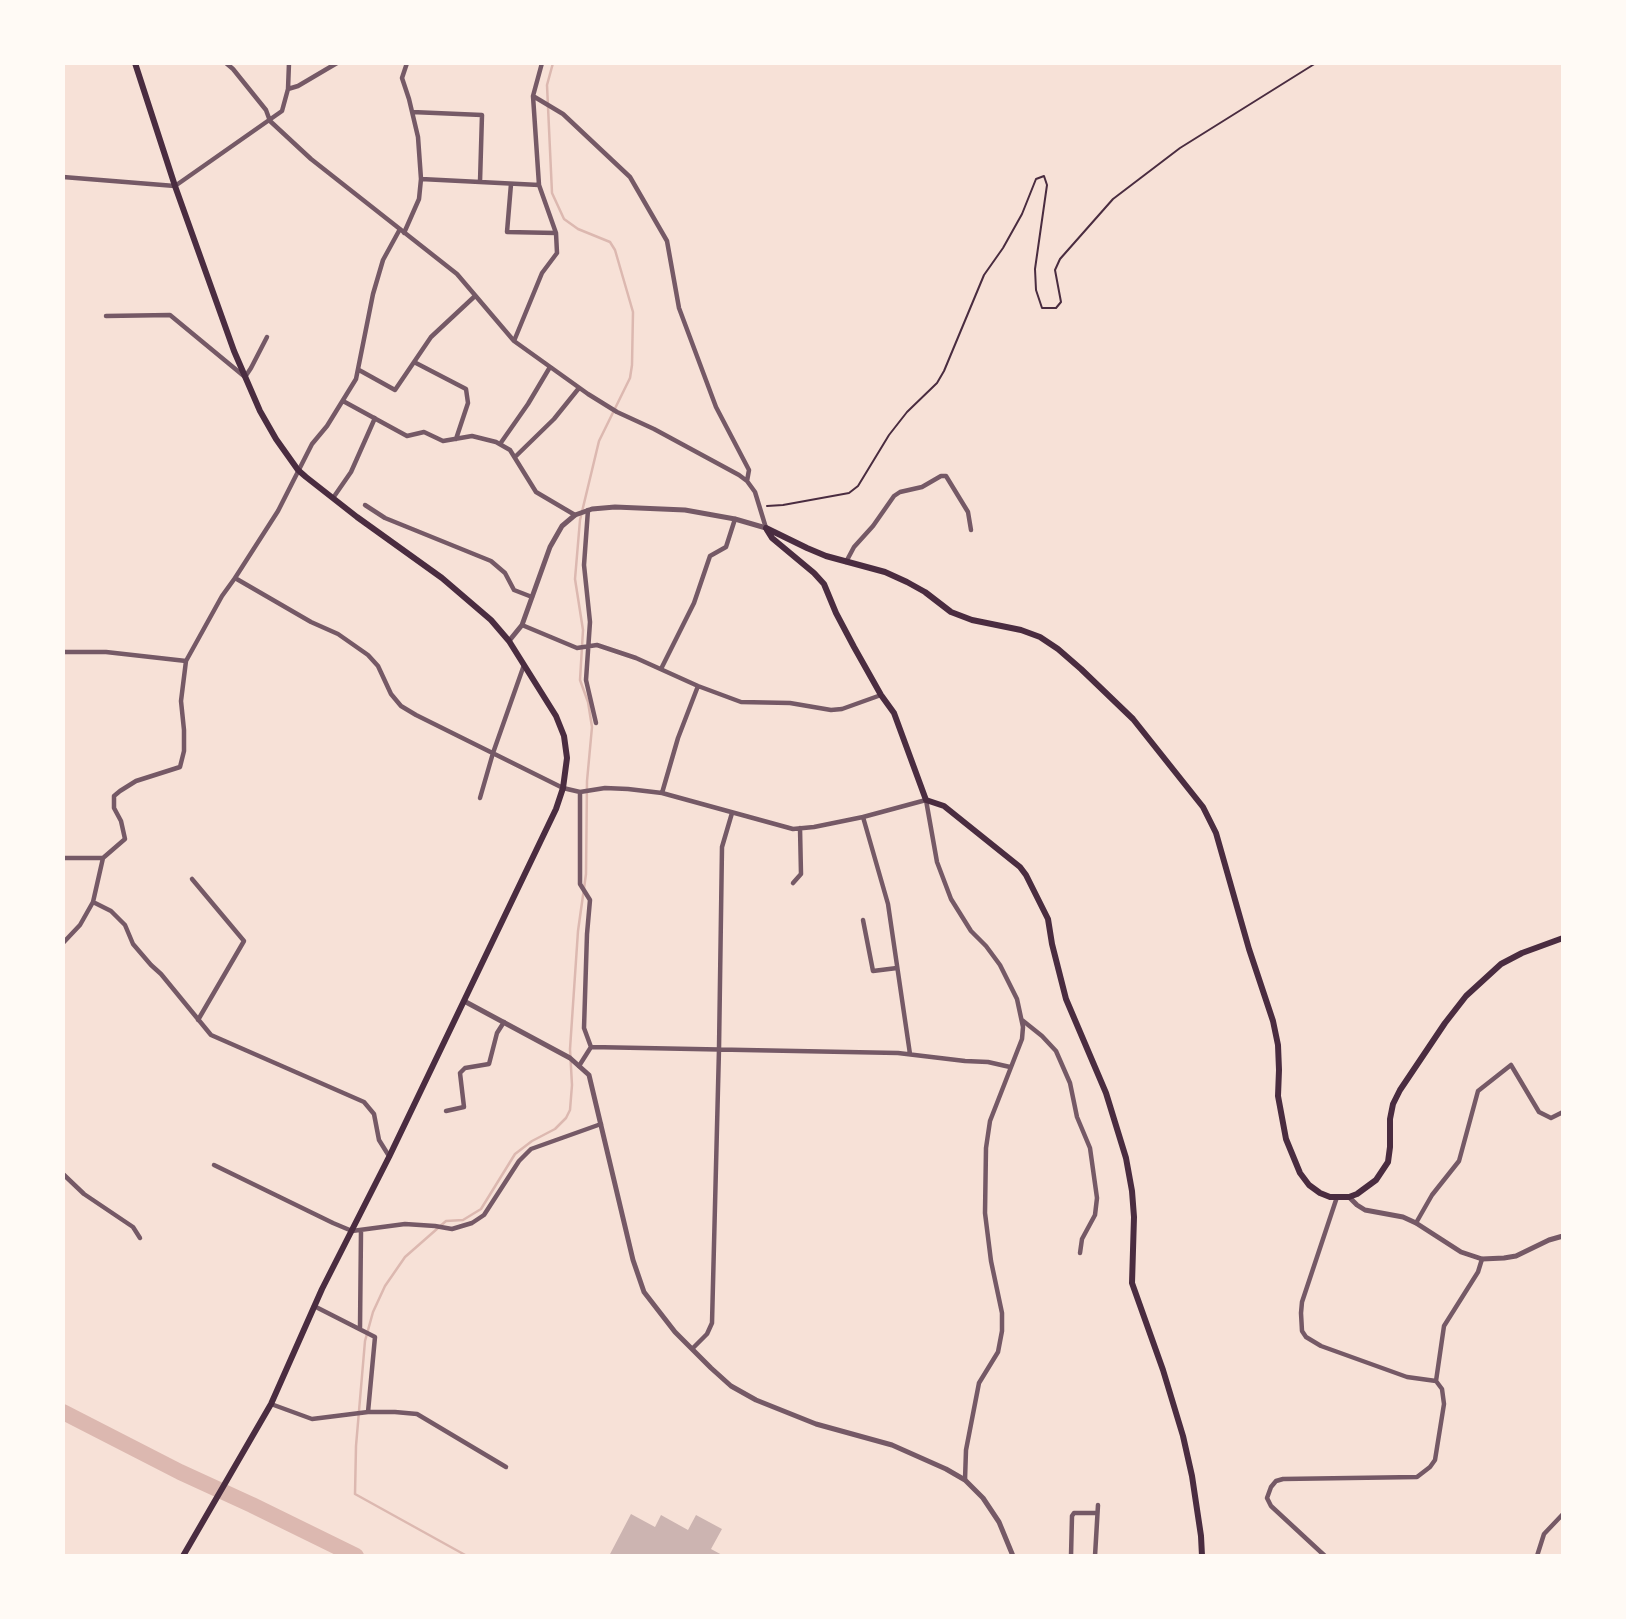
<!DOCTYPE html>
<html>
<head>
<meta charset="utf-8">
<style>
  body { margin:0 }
  #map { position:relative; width:1626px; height:1619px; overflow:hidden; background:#f7e1d7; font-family:Roboto,sans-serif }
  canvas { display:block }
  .frame { position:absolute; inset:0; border:65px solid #fffaf5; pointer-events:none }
</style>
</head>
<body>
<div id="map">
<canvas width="1626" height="1619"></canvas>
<div class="frame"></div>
</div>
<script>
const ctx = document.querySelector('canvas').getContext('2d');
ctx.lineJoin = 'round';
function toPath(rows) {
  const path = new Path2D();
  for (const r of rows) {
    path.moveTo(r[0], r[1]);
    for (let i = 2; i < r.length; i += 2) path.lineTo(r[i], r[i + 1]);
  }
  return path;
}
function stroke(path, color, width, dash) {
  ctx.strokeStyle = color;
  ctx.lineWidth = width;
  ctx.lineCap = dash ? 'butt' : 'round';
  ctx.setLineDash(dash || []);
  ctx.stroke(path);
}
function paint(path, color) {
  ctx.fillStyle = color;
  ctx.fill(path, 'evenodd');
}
stroke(toPath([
  [467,1556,355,1494,356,1446,365,1341,373,1312,385,1286,405,1257,446,1221,463,1220,481,1209,515,1154,532,1141,555,1129,566,1118,570,1110,572,1085,570,1049,578,931,586,874,587,781,592,727,588,702,580,680,583,630,575,579,580,520,599,441,630,378,632,365,633,312,615,250,610,242,578,229,564,219,552,193,547,85,553,63]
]), '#dcb8b0', 2.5);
stroke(toPath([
  [63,1412,180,1472,252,1505,356,1556]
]), '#dcb8b0', 16);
paint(toPath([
  [631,1514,655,1527,661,1515,688,1530,696,1515,722,1529,711,1549,724,1556,609,1556]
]), '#ccb4b1');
stroke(toPath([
  [767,506,783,505,849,493,858,486,889,435,907,412,937,383,944,371,984,275,1003,248,1022,214,1036,179,1044,176,1047,185,1035,269,1036,290,1042,308,1056,308,1061,302,1055,270,1060,259,1113,199,1180,148,1316,63]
]), '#4a2c40', 2);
stroke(toPath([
  [226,63,233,69,266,110,270,121,311,159,457,274,514,341,588,394,617,412,654,429,739,475,747,481,755,492,766,528],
  [288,89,298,86,337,63],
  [533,96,563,114,630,177,667,241,679,308,716,407,749,470,747,481],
  [412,112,482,115,480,182],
  [63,177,175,186,282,111,288,89,289,63],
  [421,179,539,185],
  [511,184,507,232,556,233],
  [404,233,419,199,421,179,418,137,409,99,402,78,407,63],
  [106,316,170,315,245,377,251,368,267,337],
  [514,341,542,273,557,253,556,233,539,185,533,96,542,63],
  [414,362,466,389,468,403,456,439],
  [359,370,395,390,431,337,475,296],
  [343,401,407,436,424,432,443,441,472,436,496,442,510,450,536,492,575,515],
  [500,444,528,404,550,367],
  [515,457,554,419,579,388],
  [333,498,351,472,375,418],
  [365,505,385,518,491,561,505,573,514,590,532,597],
  [588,510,584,565,590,622,586,680,596,723],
  [846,562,854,547,873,526,894,496,900,492,922,487,941,476,946,476,968,512,971,530],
  [235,578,311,622,338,634,368,655,378,666,391,694,401,706,416,715,563,788,580,792,605,788,628,789,662,793,793,829,814,827,863,817,926,800,937,862,951,899,971,931,986,946,1000,965,1017,999,1023,1027,1022,1039,990,1121,986,1148,985,1213,991,1261,1002,1313,1002,1331,998,1352,979,1383,966,1450,965,1480],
  [522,625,577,648,597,645,636,658,698,686,741,702,790,703,831,710,842,709,881,695],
  [63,652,106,652,186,661],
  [661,669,694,603,710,556,726,547,735,519],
  [580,792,580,884,590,900,587,934,584,1028,591,1047],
  [662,793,678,738,698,686],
  [480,798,493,753,524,665],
  [863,817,888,904,910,1054],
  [63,858,103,858],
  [192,879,244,941,198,1020],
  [793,883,801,874,800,828],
  [93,902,111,911,125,925,133,944,151,965,161,974,211,1035,364,1102,374,1114,379,1140,389,1156],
  [863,920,873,971,897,968],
  [63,943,80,925,93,902,103,858,125,839,121,821,114,808,114,796,120,791,136,781,180,767,184,751,184,730,181,701,186,661,222,596,235,578,278,511,312,444,327,426,356,379,373,294,383,260,400,229],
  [1022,1020,1042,1036,1056,1051,1070,1083,1077,1117,1090,1148,1097,1198,1095,1215,1082,1239,1080,1253],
  [591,1047,898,1053,965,1061,988,1062,1010,1067],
  [579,1066,591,1047],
  [446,1111,464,1107,460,1073,465,1068,489,1064,497,1033,504,1022],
  [214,1165,333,1223,352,1231,405,1224,435,1226,452,1229,472,1223,484,1215,519,1161,531,1149,601,1124],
  [63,1174,84,1194,133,1227,140,1238],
  [1416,1223,1432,1195,1459,1161,1478,1091,1511,1065,1539,1112,1551,1118,1563,1112],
  [314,1306,375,1337,368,1412],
  [360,1328,361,1231],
  [693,1348,707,1334,712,1323,719,1049,722,847,732,813],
  [1436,1381,1444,1326,1478,1272,1482,1259],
  [271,1404,312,1419,368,1412,395,1412,417,1414,506,1467],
  [1071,1556,1072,1516,1074,1513,1097,1513],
  [1095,1556,1098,1505],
  [1325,1556,1271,1506,1267,1498,1271,1487,1276,1481,1283,1479,1417,1477,1430,1467,1435,1460,1444,1404,1442,1389,1436,1381,1407,1377,1321,1346,1306,1337,1302,1331,1301,1313,1302,1302,1337,1197],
  [1537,1556,1544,1534,1563,1514]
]), '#755966', 4.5);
stroke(toPath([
  [509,641,522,625,550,547,562,526,575,515,592,509,615,507,685,510,735,519,766,528],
  [464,1001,570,1058,589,1075,633,1260,644,1292,675,1332,711,1368,731,1386,756,1400,816,1424,892,1445,946,1469,965,1480,983,1498,999,1522,1013,1556],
  [1349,1197,1357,1205,1365,1210,1403,1217,1416,1223,1461,1252,1482,1259,1504,1258,1516,1256,1549,1240,1563,1236]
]), '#755966', 5);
stroke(toPath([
  [135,63,175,186,234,351,260,411,276,439,298,470,306,477,357,517,442,578,491,620,509,641,556,716,564,736,567,758,563,788,556,809,389,1157,322,1289,271,1404,183,1556],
  [766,528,807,548,826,556,885,572,907,582,925,592,951,612,972,620,1021,630,1040,637,1058,649,1081,669,1133,719,1203,807,1216,833,1249,949,1273,1021,1278,1045,1279,1070,1278,1096,1286,1139,1300,1173,1309,1185,1320,1193,1330,1197,1349,1197,1357,1194,1376,1180,1388,1162,1390,1147,1390,1119,1393,1104,1400,1090,1445,1023,1466,996,1501,964,1522,953,1563,938],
  [767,530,772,538,814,573,824,584,836,613,854,647,881,695,894,713,926,800,944,806,1020,867,1026,875,1048,919,1052,944,1066,999,1106,1093,1126,1158,1132,1191,1134,1217,1132,1283,1163,1370,1183,1436,1192,1476,1201,1536,1202,1556]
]), '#4a2c40', 6);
</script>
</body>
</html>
